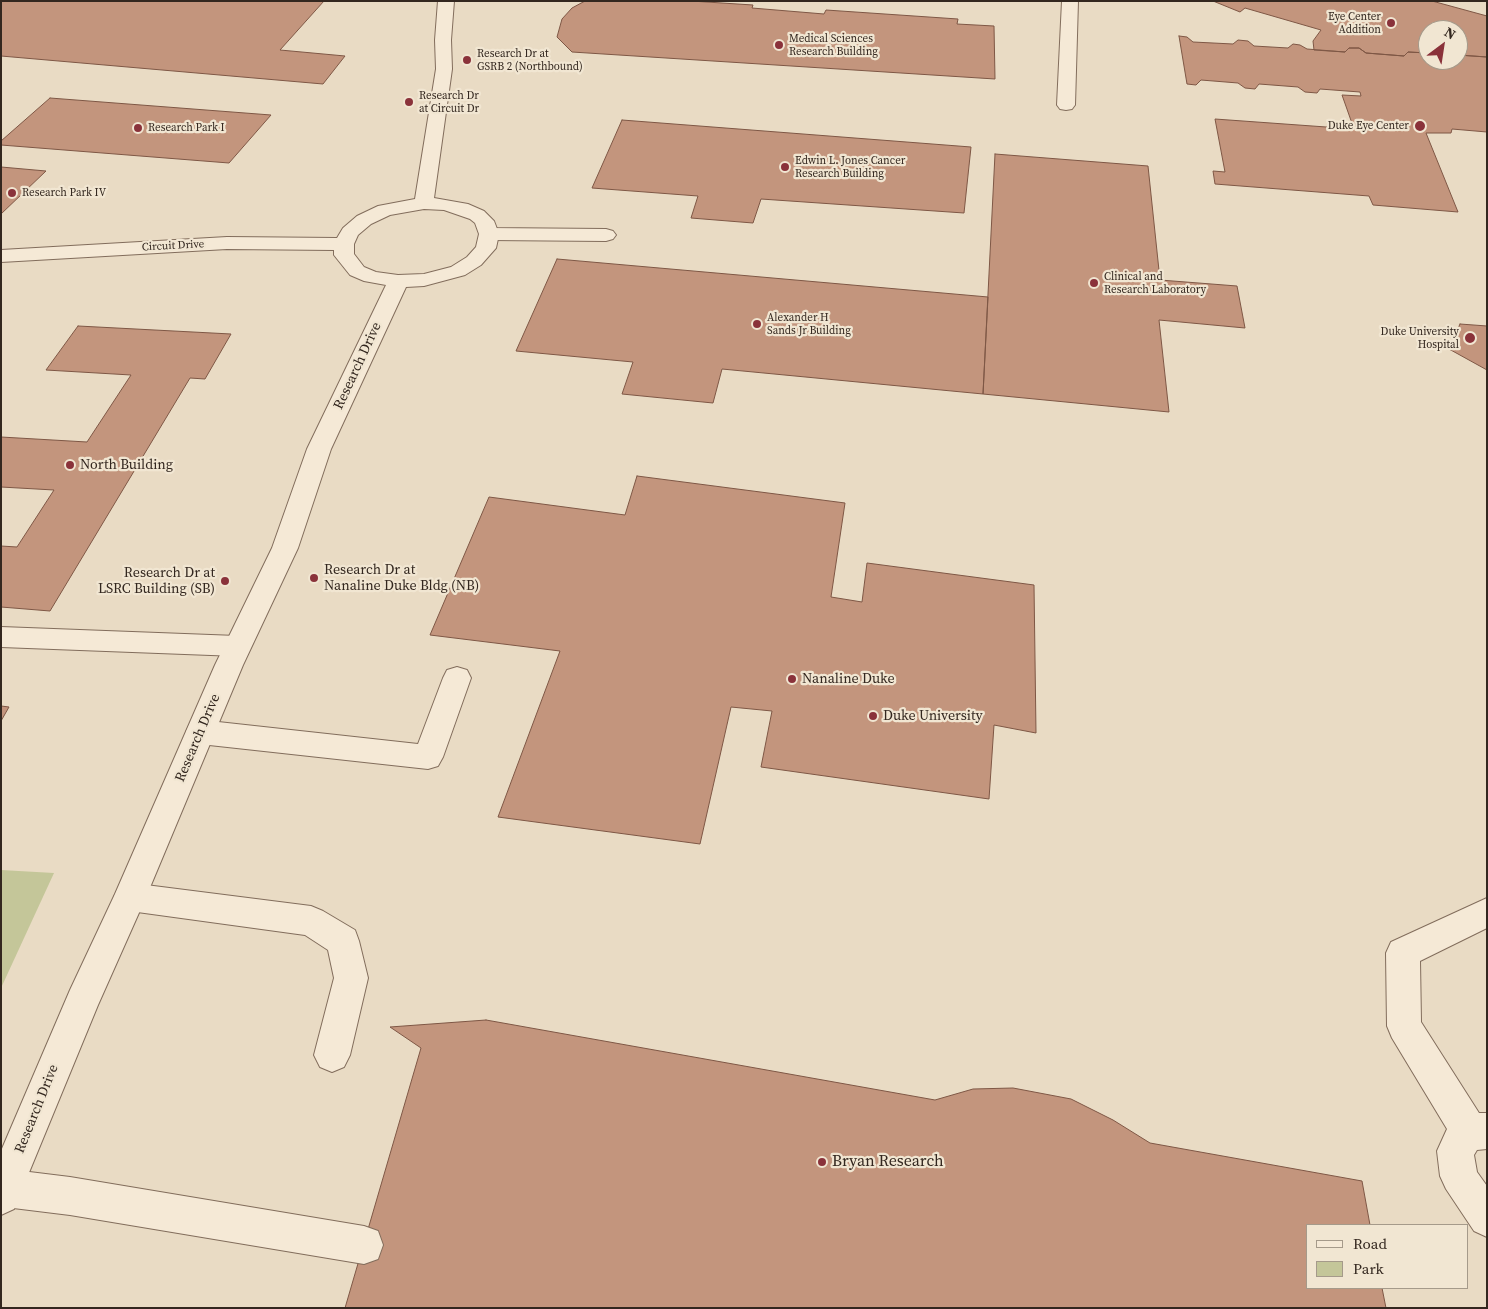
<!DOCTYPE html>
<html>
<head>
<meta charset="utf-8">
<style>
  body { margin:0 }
  #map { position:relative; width:1488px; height:1309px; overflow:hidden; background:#e9dbc4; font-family:"Source Serif 4",serif }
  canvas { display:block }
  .frame { position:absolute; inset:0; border:2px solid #33271f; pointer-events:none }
  .legend { position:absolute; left:1306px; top:1224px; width:162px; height:65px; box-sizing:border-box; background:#f1e6d2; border:1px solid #a59a8a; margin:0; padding:6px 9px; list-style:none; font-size:15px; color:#33271f }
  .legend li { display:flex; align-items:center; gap:10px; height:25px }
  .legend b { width:25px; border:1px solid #a59a8a }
  .north { position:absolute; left:1418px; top:20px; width:50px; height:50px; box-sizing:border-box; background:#f1e6d2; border:1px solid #a59a8a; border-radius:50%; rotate:31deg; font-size:14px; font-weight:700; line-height:20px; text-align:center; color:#33271f }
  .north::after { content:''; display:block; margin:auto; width:18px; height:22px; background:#8a323a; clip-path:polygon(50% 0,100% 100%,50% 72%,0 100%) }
</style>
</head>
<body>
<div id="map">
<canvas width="1488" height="1309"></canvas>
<div class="frame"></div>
<ul class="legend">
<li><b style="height:6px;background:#f5e9d6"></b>Road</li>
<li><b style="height:14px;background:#c4c699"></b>Park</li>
</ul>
<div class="north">N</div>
</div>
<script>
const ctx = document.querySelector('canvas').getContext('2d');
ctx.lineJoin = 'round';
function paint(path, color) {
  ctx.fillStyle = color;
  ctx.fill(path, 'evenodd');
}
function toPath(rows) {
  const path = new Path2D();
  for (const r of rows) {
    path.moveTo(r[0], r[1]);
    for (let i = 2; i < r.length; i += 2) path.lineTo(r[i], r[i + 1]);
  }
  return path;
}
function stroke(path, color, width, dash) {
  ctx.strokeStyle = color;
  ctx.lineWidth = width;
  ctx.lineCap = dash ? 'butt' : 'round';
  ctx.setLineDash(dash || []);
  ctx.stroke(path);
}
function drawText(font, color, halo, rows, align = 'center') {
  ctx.font = font + ' "Source Serif 4",serif';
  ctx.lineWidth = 4.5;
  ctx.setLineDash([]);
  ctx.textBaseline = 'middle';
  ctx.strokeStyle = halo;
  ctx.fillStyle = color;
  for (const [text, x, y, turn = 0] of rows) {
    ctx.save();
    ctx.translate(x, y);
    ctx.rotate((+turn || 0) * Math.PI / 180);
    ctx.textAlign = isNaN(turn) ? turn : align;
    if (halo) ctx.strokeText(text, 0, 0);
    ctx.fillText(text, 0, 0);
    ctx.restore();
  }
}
paint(toPath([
  [1,870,54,873,1,988]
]), '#c4c699');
const building = toPath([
  [1,1,324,1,280,50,345,56,323,84,1,56,1,1],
  [585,1,691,1,753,5,752,8,824,14,826,10,958,19,957,24,994,26,995,79,572,52,557,37,562,19,572,8,585,1],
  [1213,1,1432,1,1487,16,1487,57,1458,55,1458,30,1428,30,1428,53,1408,52,1404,56,1366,53,1359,48,1349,48,1345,52,1314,50,1313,41,1321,30,1245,8,1240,12,1213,1],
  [1179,36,1187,37,1193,42,1233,44,1238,40,1248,41,1254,46,1288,48,1293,44,1300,45,1307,49,1345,52,1349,48,1359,48,1366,53,1404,56,1408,52,1428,53,1428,60,1458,60,1458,55,1487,57,1487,132,1452,129,1451,133,1426,133,1458,212,1373,205,1369,196,1215,184,1213,171,1225,172,1215,119,1354,129,1342,95,1361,96,1360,92,1320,89,1317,93,1305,92,1298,87,1259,84,1255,89,1245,88,1238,83,1201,80,1196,85,1187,84,1179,36],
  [50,98,271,115,229,163,1,145,1,141,50,98],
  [622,120,971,147,964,213,761,199,753,223,691,218,698,196,592,188,622,120],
  [995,154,1148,166,1160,280,1237,286,1245,328,1159,320,1169,412,983,394,995,154],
  [1,167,46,171,1,214,1,167],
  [557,259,988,297,983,394,722,369,713,403,622,394,633,362,516,351,557,259],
  [1460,324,1487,326,1487,370,1449,349,1460,324],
  [78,326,231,334,205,379,190,378,50,611,1,607,1,546,17,547,54,490,1,487,1,437,87,442,131,375,46,370,78,326],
  [637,476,845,503,831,597,862,602,867,563,1034,585,1036,733,994,725,989,799,761,767,772,711,731,707,700,844,498,817,560,651,430,635,489,497,625,515,637,476],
  [1,706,9,707,1,721,1,706],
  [486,1020,935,1100,973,1089,1013,1088,1071,1099,1113,1120,1150,1143,1362,1181,1370,1225,1307,1225,1307,1288,1382,1288,1386,1308,345,1308,421,1048,390,1027,486,1020]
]);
paint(building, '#c3957d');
stroke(building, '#7e5745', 1);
const lane = toPath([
  [1062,1,1078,1,1075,105,1072,109,1066,110,1060,109,1057,105,1062,1],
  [489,228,606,229,613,231,616,235,613,239,606,241,489,240,482,238,479,234,482,230,489,228],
  [1,627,237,636,247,639,251,646,247,653,237,656,1,647,1,627],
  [457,667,467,670,471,678,443,757,438,766,428,769,200,744,190,740,186,732,190,724,200,720,418,744,443,678,447,670,457,667],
  [130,883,311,906,323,911,355,930,359,941,368,978,350,1055,344,1067,332,1072,320,1067,314,1055,334,978,328,950,305,935,130,911,119,907,114,897,119,887,130,883],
  [1487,898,1487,928,1420,961,1421,1022,1479,1113,1487,1113,1487,1149,1477,1150,1474,1155,1477,1172,1487,1186,1487,1237,1474,1231,1446,1189,1440,1176,1437,1151,1447,1129,1392,1038,1387,1026,1386,953,1391,942,1487,898],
  [5,1169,70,1177,364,1226,378,1231,383,1245,378,1259,364,1264,70,1215,5,1207,1,1205,1,1171,5,1169]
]);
const street = toPath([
  [438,1,454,1,451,40,452,69,434,198,468,204,484,211,494,221,499,234,496,248,481,265,465,275,424,286,406,287,331,449,298,548,243,665,146,897,98,1005,14,1209,1,1215,1,1151,70,990,115,894,215,665,272,548,307,449,386,285,364,281,350,275,334,255,334,250,227,249,1,262,1,250,227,237,337,238,343,228,357,216,378,206,415,199,436,69,435,40,438,1],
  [424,209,444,210,470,219,475,223,479,234,476,247,467,257,451,267,424,274,398,275,376,272,364,267,354,254,354,244,358,235,371,224,390,215,424,209]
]);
stroke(lane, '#826d5c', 2);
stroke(street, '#826d5c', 2);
paint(lane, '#f5e9d6');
paint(street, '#f5e9d6');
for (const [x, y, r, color] of [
  [1391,23,5,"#8a323a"],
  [779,45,5,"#8a323a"],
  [467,60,5,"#8a323a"],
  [409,102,5,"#8a323a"],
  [1420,126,6,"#8a323a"],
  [138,128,5,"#8a323a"],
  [785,167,5,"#8a323a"],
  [12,193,5,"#8a323a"],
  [1094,283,5,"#8a323a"],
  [757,324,5,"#8a323a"],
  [1470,338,6,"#8a323a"],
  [70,465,5,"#8a323a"],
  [314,578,5,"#8a323a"],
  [225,581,5,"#8a323a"],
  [792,679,5,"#8a323a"],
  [873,716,5,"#8a323a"],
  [822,1162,5,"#8a323a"]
]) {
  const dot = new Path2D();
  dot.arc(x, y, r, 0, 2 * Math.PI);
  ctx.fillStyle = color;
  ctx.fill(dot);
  stroke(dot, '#f1e6d2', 2);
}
drawText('11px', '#33271f', '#f1e6d2', [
  ["Eye Center",1381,17,"right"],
  ["Addition",1381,30,"right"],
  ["Medical Sciences",789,39],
  ["Research Building",789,52],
  ["Research Dr at",477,54],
  ["GSRB 2 (Northbound)",477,67],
  ["Research Dr",419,96],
  ["at Circuit Dr",419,109],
  ["Duke Eye Center",1409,126,"right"],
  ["Research Park I",148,128],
  ["Edwin L. Jones Cancer",795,161],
  ["Research Building",795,174],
  ["Research Park IV",22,193],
  ["Clinical and",1104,277],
  ["Research Laboratory",1104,290],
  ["Alexander H",767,318],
  ["Sands Jr Building",767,331],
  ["Duke University",1459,332,"right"],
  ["Hospital",1459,345,"right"]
], 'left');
drawText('11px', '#33271f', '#f1e6d2', [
  ["Circuit Drive",173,246,-3]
]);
drawText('14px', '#33271f', '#f1e6d2', [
  ["Research Drive",358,366,-65],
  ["Research Drive",198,738,-67],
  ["Research Drive",37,1109,-68]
]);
drawText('14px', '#33271f', '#f1e6d2', [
  ["North Building",80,465],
  ["Research Dr at",324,570],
  ["Nanaline Duke Bldg (NB)",324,586],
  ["Research Dr at",215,573,"right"],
  ["LSRC Building (SB)",215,589,"right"],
  ["Nanaline Duke",802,679],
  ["Duke University",883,716]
], 'left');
drawText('16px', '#33271f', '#f1e6d2', [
  ["Bryan Research",832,1162]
], 'left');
</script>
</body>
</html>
